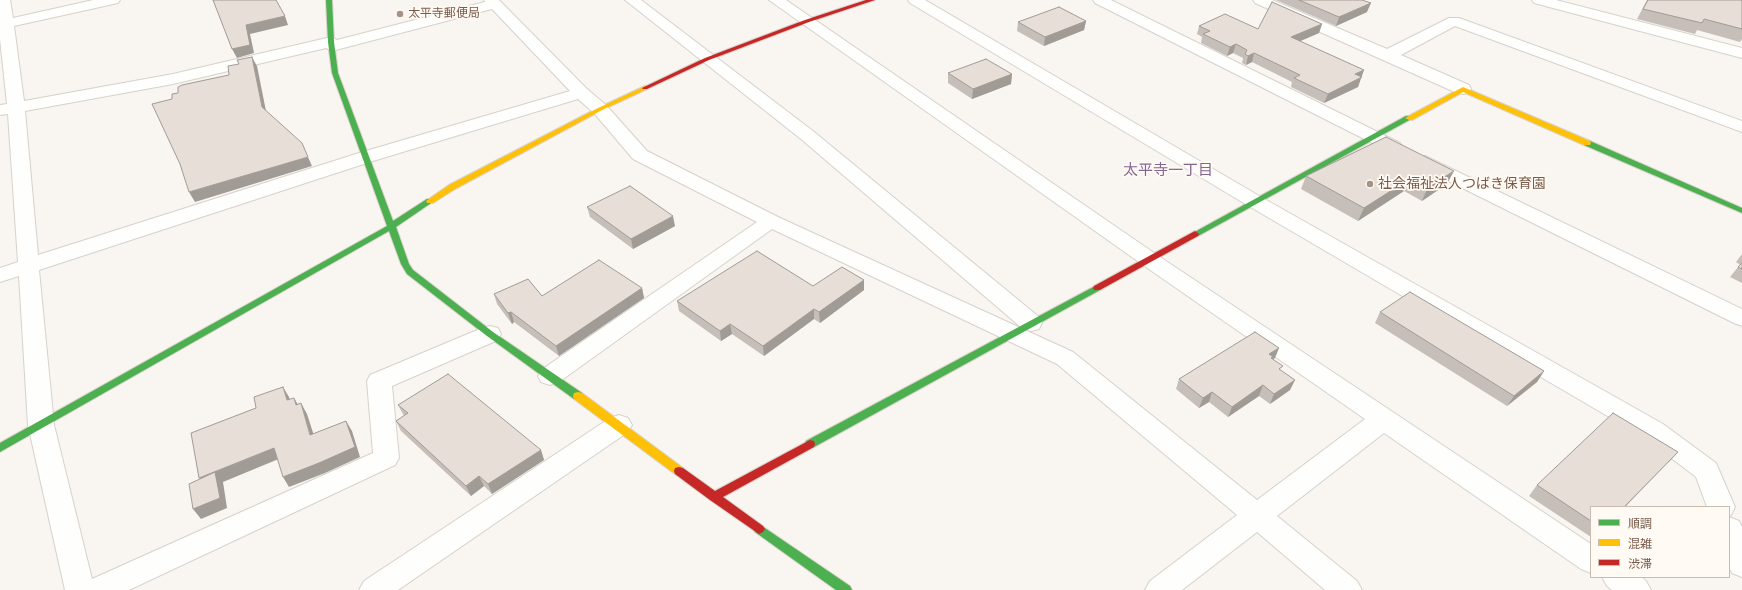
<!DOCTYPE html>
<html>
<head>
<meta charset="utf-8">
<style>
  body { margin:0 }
  #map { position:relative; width:1742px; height:590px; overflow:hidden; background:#f9f5f0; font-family:Arial,"Noto Sans JP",sans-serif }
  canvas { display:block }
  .legend { position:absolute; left:1590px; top:506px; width:140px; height:72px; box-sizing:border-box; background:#fffaf3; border:1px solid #cabbb1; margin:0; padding:5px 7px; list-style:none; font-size:12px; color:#7a5c4d }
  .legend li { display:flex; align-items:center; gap:8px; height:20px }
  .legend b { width:20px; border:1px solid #cabbb1 }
</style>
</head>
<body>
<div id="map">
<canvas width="1742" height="590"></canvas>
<ul class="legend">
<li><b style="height:5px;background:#4caf50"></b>順調</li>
<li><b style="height:5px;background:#ffc107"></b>混雑</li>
<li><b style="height:5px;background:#c62828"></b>渋滞</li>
</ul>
</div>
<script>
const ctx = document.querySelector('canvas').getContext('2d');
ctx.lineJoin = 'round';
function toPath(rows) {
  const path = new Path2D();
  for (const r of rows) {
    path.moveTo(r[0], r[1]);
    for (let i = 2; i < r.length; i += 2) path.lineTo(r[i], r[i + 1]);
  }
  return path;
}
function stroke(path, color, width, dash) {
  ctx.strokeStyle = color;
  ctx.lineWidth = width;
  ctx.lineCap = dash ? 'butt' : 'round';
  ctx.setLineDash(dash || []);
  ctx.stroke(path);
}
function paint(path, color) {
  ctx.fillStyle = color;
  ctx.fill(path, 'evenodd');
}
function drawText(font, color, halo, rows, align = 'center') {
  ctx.font = font + ' Arial,"Noto Sans JP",sans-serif';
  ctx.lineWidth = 3.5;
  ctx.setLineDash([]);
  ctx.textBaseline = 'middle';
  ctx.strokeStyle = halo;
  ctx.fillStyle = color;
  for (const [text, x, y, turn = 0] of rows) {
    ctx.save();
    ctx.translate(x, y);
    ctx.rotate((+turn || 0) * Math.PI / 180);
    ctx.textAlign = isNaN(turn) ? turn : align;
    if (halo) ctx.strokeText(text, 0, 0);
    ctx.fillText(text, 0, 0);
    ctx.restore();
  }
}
const street = toPath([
  [0,0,10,0,13,18,93,0,120,0,118,3,14,26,24,101,173,74,331,37,337,40,485,2,484,0,499,0,587,89,606,105,647,151,778,217,1073,352,1257,500,1365,419,1143,265,769,0,786,0,1157,255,1591,544,1591,573,1581,569,1384,433,1277,516,1357,581,1362,590,1325,590,1257,532,1182,590,1145,590,1150,581,1237,515,1057,364,772,229,559,382,550,385,541,382,538,376,541,370,757,222,633,159,594,113,578,99,373,161,39,270,54,425,92,579,373,453,367,381,370,375,482,328,490,326,498,328,501,334,498,340,392,386,399,458,395,465,129,590,65,590,28,425,19,276,0,282,0,268,18,262,8,114,0,115,0,105,7,104,0,39,0,0],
  [492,9,570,91,359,153,38,255,25,111,173,84,326,48,332,51,492,9],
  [625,0,641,0,813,131,1039,317,1042,323,1039,329,1031,331,1023,329,801,139,625,0],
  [908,0,925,0,1261,197,1663,424,1716,463,1735,507,1731,515,1729,516,1729,507,1707,507,1696,477,1645,438,1247,205,910,3,908,0],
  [1093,0,1111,0,1400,143,1403,147,1400,151,1394,152,1388,151,1095,3,1093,0],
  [1253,0,1272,0,1387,49,1449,18,1459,18,1742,121,1742,132,1455,26,1401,55,1469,85,1471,89,1469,93,1463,94,1457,93,1255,3,1253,0],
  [1532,0,1556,0,1742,48,1742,58,1534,3,1532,0],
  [1425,156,1742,309,1742,326,1734,323,1418,166,1416,162,1418,158,1425,156],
  [619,415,628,418,632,425,628,432,398,590,359,590,364,581,610,418,619,415],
  [1729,517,1739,521,1742,527,1742,577,1732,573,1729,567,1729,517],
  [1602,577,1641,577,1646,581,1651,590,1612,590,1607,586,1602,577]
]);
const fast = toPath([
  [326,0,332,0,334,42,338,73,393,221,427,199,433,199,434,201,396,227,409,264,413,270,493,332,582,393,583,396,582,399,574,399,487,336,407,274,401,264,389,231,0,452,0,443,387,226,332,73,328,42,326,0],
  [1406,116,1409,116,1413,118,1198,236,1192,236,1191,234,1406,116],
  [1584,141,1590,141,1742,208,1742,213,1584,145,1584,141],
  [1097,285,1100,286,1101,288,1100,290,814,447,810,448,806,447,805,444,806,441,1097,285],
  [759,524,850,586,852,590,836,590,755,532,753,529,755,526,759,524]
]);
const slow = toPath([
  [645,86,647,87,647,89,602,110,455,189,433,203,427,203,426,201,449,185,598,108,645,86],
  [1463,87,1590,141,1591,143,1590,145,1584,145,1463,92,1412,120,1409,120,1405,118,1463,87],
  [578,392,582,393,683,468,684,471,683,474,679,475,675,474,574,399,573,396,574,393,578,392]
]);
const jam = toPath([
  [866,0,875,0,809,22,709,60,647,89,643,89,642,88,705,58,805,20,866,0],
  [1195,231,1199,234,1198,236,1100,290,1094,290,1093,288,1094,286,1195,231],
  [810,440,814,441,815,444,814,447,723,497,763,526,765,529,763,532,759,534,710,500,675,474,674,471,675,468,679,467,683,468,715,491,810,440]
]);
stroke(street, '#d7d1cb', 2);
stroke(fast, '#d9d2cb', 2);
stroke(slow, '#d9d2cb', 2);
stroke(jam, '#d9d2cb', 2);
paint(street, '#fefefd');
paint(fast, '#4caf50');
paint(slow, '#ffc107');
paint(jam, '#c62828');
paint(toPath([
  [1276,0,1362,0,1367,12,1336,26],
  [1647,0,1742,0,1742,39,1740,42,1697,30,1695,34,1637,19],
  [1086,21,1084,30,1044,46,1017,31,1018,22],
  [1322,24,1319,33,1300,41,1361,77,1358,87,1324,103,1291,87,1292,82,1252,62,1246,65,1242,63,1243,58,1233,53,1227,56,1201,43,1202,37,1197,34,1199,26,1258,29],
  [948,73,1012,74,1011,84,972,99,948,83],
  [1386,137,1447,184,1422,201,1404,191,1358,221,1301,189,1306,176],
  [587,207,675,226,633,249,590,217],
  [1742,254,1742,283,1730,277,1738,267,1740,265,1736,262],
  [864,280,864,290,820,323,814,319,764,356,732,334,721,341,679,311,677,301],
  [642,288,644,298,559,356,514,322,512,324,497,304,494,294,542,296],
  [1380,312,1544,371,1537,382,1507,406,1375,323],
  [1275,358,1273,359,1281,371,1290,390,1270,404,1259,396,1228,417,1209,402,1199,408,1176,389,1179,379],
  [398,405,541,450,544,460,492,494,484,486,471,496,401,431,396,421,404,416],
  [1678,452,1669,462,1591,507,1591,537,1529,496,1537,485]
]), '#c6bfb9');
paint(toPath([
  [1371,3,1367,12,1336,26,1339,17],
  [285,16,288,25,250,34,254,53,237,58,232,49,246,25],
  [1086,21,1084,30,1044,46,1045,37],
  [1322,24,1319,33,1289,46,1291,37],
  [1236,44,1233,53,1227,56,1230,47],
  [1254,53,1252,62,1246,65,1248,56],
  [252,57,257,66,267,116,262,107],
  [1364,70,1358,87,1324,103,1328,94,1355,74],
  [1012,74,1011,84,972,99,973,89],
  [308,157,312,166,195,202,189,192],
  [1454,171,1447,184,1422,201,1428,187],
  [1411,178,1404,191,1358,221,1364,208],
  [673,216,675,226,633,249,631,239],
  [864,280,864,290,820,323,819,312],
  [642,288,644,298,559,356,556,346],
  [814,309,814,319,764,356,763,346],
  [511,312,514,322,512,324,508,313],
  [730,324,732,334,721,341,720,331],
  [1279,348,1275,358,1272,360,1269,354],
  [1544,371,1537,382,1507,406,1514,396],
  [1295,380,1290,390,1270,404,1274,394],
  [1263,385,1259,396,1228,417,1232,407],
  [283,387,289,397,293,411,287,400],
  [1212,392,1209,402,1199,408,1203,398],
  [294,398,300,408,296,405],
  [301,403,307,414,317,445,310,435],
  [346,421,352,431,360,457,325,473,289,487,283,477],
  [274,448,281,458,223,482,227,508,201,519,193,509,207,488,199,478],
  [541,450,544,460,492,494,488,484],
  [1678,452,1625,507,1624,507],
  [479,476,484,486,471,496,466,486]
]), '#a19b96');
const building = toPath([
  [213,0,276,0,285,16,246,25,250,45,232,49,213,0],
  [1299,0,1362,0,1371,3,1339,17,1299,0],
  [1648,0,1742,0,1742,29,1704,19,1702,23,1643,9,1648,0],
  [1272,2,1322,24,1291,37,1364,70,1355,74,1362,77,1328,94,1294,78,1300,75,1254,53,1248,56,1245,54,1247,50,1236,44,1230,47,1203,34,1210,31,1199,26,1225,14,1258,29,1272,2],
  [1059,7,1086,21,1045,37,1018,22,1059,7],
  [252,57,262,107,302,143,308,157,189,192,180,164,152,104,172,99,172,94,178,93,178,87,182,85,229,75,228,66,239,64,237,60,252,57],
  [986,59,1012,74,973,89,948,73,986,59],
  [1386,137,1454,171,1428,187,1411,178,1364,208,1306,176,1386,137],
  [630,186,673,216,631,239,587,207,630,186],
  [757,251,813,286,842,267,864,280,819,312,814,309,763,346,730,324,720,331,677,301,757,251],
  [599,260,642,288,556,346,511,312,508,313,494,294,528,279,542,296,599,260],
  [1742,263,1742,269,1738,267,1742,263],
  [1410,292,1544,371,1514,396,1380,312,1410,292],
  [1255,332,1279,348,1269,354,1273,357,1271,358,1283,366,1279,369,1295,380,1274,394,1263,385,1232,407,1212,392,1203,398,1179,379,1255,332],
  [448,374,541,450,488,484,479,476,466,486,396,421,408,413,398,405,448,374],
  [283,387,287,400,294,398,296,405,301,403,310,435,346,421,355,447,319,463,283,477,274,448,199,478,191,433,256,408,254,397,283,387],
  [1613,413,1678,452,1624,507,1591,507,1591,521,1537,485,1613,413],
  [215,472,220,498,193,509,189,484,215,472]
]);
paint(building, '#e6ded7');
stroke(building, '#a19b96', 1);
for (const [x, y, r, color] of [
  [400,14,4,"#a69286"],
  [1370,184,4,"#a69286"]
]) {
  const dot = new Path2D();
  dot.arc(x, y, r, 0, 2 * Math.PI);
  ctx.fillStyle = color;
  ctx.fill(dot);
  stroke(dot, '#fffaf3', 1.5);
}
drawText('12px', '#7a5c4d', '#fffaf3', [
  ["太平寺郵便局",408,14]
], 'left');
drawText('14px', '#7a5c4d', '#fffaf3', [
  ["社会福祉法人つばき保育園",1378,184]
], 'left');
drawText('15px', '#846695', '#fffaf3', [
  ["太平寺一丁目",1168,171]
]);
</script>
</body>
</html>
